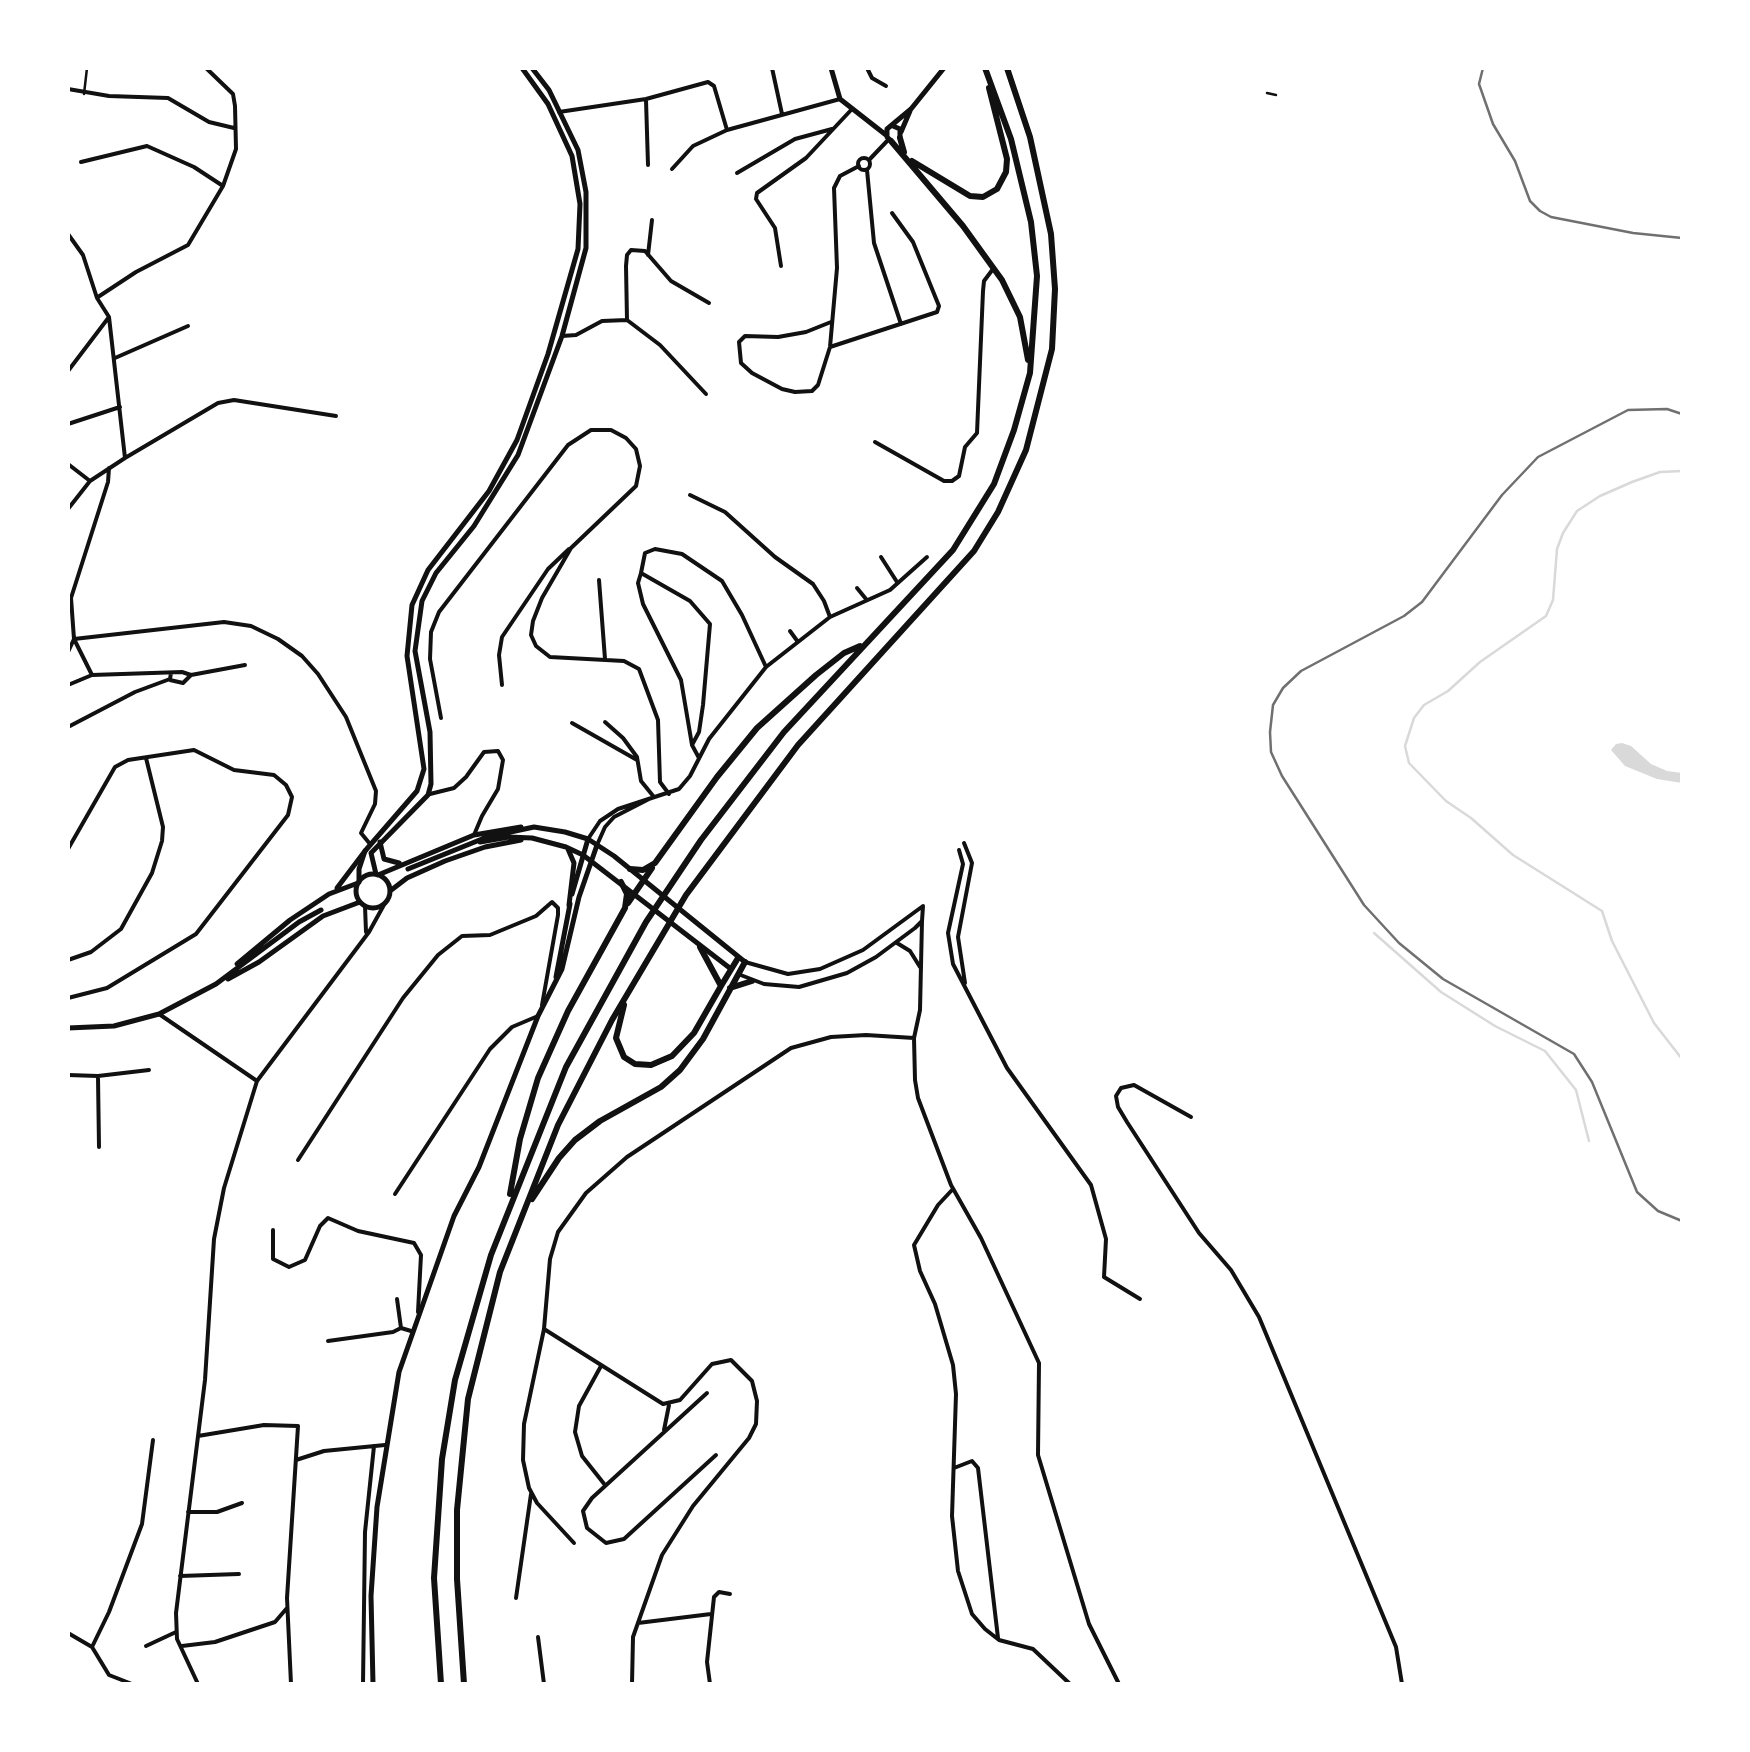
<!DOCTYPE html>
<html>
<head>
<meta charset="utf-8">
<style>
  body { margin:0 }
  #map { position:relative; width:1750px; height:1752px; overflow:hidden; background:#fff; font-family:"PT Sans Narrow",sans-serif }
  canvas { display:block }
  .frame { position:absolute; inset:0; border:70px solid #fff; pointer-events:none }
</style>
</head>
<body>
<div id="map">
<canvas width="1750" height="1752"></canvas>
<div class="frame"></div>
</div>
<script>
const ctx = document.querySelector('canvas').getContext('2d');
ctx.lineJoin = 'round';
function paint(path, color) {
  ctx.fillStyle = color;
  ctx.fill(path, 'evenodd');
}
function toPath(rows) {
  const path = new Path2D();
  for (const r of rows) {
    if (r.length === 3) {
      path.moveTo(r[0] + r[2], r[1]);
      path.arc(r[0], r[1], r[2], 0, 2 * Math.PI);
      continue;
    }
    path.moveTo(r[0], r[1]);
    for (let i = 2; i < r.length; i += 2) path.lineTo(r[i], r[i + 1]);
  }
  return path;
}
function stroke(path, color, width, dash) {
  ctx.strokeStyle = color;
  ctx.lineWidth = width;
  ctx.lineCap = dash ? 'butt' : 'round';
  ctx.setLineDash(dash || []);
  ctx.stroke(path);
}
paint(toPath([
  [1622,743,1631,746,1651,764,1667,771,1682,773,1682,783,1657,779,1625,766,1611,750,1616,744]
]), '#d9d9d9');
stroke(toPath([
  [1682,471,1660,472,1632,482,1600,496,1577,511,1563,533,1557,549,1553,600,1546,616,1480,662,1448,691,1424,705,1414,718,1405,746,1409,763,1446,801,1471,818,1513,855,1602,911,1612,941,1654,1023,1682,1059],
  [1374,933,1441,992,1495,1026,1545,1051,1576,1090,1589,1141]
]), '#d9d9d9', 2.5);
stroke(toPath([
  [1267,93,1276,95],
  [84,94,87,68]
]), '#111', 2.5);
stroke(toPath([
  [772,68,782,114],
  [867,68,872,78,886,86],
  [68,89,109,96,168,98,209,122,234,128],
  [646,100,648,165],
  [559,112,646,99,708,82,714,86,727,130,840,99],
  [864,164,6],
  [869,160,889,139],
  [81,162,147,146,194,167,223,186],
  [672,169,693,146,727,130],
  [867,170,874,243,901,324],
  [737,173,795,139,832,129],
  [68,234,83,255,97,298,109,317,125,458,90,481,68,509],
  [648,255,652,220],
  [781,266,775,228,756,199,757,193,806,158,852,109],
  [98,297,136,272,188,245,223,186,236,149,235,106,233,94,206,68],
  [627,320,626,266,627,255,631,250,645,251,671,281,709,303],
  [831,322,806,332,778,337,745,336,739,342,741,363,752,373,782,389,795,392,812,391,818,385,830,347,837,268,834,188,840,176,859,166],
  [562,336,576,335,602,321,627,320,660,345,706,394],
  [830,347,937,312,939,306,913,242,892,213],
  [115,358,188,326],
  [68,371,109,317],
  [68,424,120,407],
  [875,442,944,481,952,481,959,476,965,447,977,433,983,291,984,281,993,269],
  [125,458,218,403,234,400,336,416],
  [68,464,90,481],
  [690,495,725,512,775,557,813,584,824,601,830,617],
  [881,557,897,582],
  [641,573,638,583,643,604,681,680,692,745],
  [599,580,605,659],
  [857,588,866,599],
  [790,631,798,642],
  [74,639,224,622,251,626,278,639,302,656,318,674,346,717,376,791,375,804,361,833,370,844],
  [68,652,74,639],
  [92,675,74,639,71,598,108,482,109,468],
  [170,680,183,683,191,675],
  [68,685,92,675,182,672,191,675,245,665],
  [502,685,499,655,502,637,548,569,569,549],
  [441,718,430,659,431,632,439,612,568,445,591,430,611,430,626,438,636,449,640,466,636,486,571,548,542,598,533,621,531,635,536,646,550,657,624,661,639,669,658,720,660,782,669,794],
  [605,722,623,738,637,757,641,781,654,797],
  [572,723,637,760],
  [68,727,135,692,170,679,171,673],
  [699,758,692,745,699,732,703,705,710,624,690,601,641,573,645,553,655,549,682,554,722,581,742,615,766,667],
  [430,794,454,788,466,777,484,752,498,751,503,760,498,789,482,816,474,835],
  [588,839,600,821,618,809,679,789,690,776,709,739,766,667,830,617,890,590,927,557],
  [964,843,972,863,958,937,965,983],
  [597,845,605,827,614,817,649,799],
  [68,849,115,767,128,760,194,750,234,770,274,775,286,785,292,797,288,815,196,934,107,988,68,998],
  [959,850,963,864,948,933,953,964,1007,1068,1091,1185,1106,1239,1104,1277,1140,1299],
  [365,906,366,932],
  [922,921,920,1010,914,1038,915,1080,918,1098,951,1185,981,1238,1039,1363,1038,1455,1089,1624,1119,1684],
  [897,943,910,951,920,967],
  [68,960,91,952,121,929,152,873,162,841,163,827,146,758],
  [738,974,764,984,799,987,847,973,876,957,915,928,922,921,923,906,863,950,820,969,788,974,745,962],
  [159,1014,257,1081],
  [68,1075,98,1076,149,1070],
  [98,1077,99,1147],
  [1191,1117,1134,1085,1121,1088,1116,1096,1118,1107,1127,1122,1199,1233,1231,1270,1259,1317,1396,1647,1402,1684],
  [298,1160,403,998,438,955,462,936,490,935,536,916,552,902,558,908,558,915,542,1005],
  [952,1190,938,1205,914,1245,920,1271,935,1304,953,1365,956,1394,952,1516,958,1571,972,1614,985,1629,999,1640,1033,1649,1070,1684],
  [395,1194,490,1049,512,1027,538,1016],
  [273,1230,273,1259,289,1267,305,1260,320,1226,328,1218,358,1231,414,1243,421,1255,418,1312],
  [397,1299,401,1328],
  [544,1329,524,1424,523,1460,529,1488,537,1503,574,1543],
  [328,1341,393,1332,401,1328,411,1331],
  [601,1366,579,1406,575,1432,582,1456,605,1485],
  [707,1393,592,1498,583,1511,587,1528,606,1543,624,1539,716,1455],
  [664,1430,669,1405],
  [198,1436,264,1425,298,1426,287,1598,291,1684],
  [296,1460,324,1451,385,1445],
  [954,1468,972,1461,978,1468,998,1638],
  [188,1512,217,1512,242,1503],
  [180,1576,239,1574],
  [516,1598,531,1494],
  [638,1623,711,1614],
  [68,1633,92,1647,109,1612,142,1524,153,1440],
  [538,1637,544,1684],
  [146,1646,176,1632],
  [182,1646,215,1642,275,1622,287,1608],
  [92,1647,109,1675,132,1684],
  [198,1684,177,1639,176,1613,205,1380,214,1239,224,1188,257,1081,369,932,385,903],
  [363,1684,365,1532,374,1446],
  [632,1684,633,1637,662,1555,693,1506,749,1438,756,1424,757,1401,752,1381,731,1360,712,1364,680,1400,663,1404,544,1329,550,1259,558,1232,586,1193,627,1157,791,1048,831,1037,866,1035,914,1038],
  [710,1684,707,1662,714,1597,719,1592,730,1594]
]), '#111', 4);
stroke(toPath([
  [572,894,588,839],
  [556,977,570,904],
  [373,1684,371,1596,377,1507,399,1372,454,1216,479,1167,538,1016,562,969,579,897,597,845]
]), '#111', 5);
stroke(toPath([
  [831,68,840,99,886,135],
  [893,126,900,129,900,137],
  [901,132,910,111],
  [891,141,887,137,887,129,911,109,944,68],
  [376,874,371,853,428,795,431,784,430,732,415,651,422,601,436,573,474,526,518,455,562,336,586,248,586,192,578,150,549,90,532,68],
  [359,882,359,869,365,851,417,791,424,769,407,656,412,605,428,570,489,491,517,440,548,354,578,249,580,204,572,156,548,104,522,68]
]), '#111', 5);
stroke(toPath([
  [380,842,384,859,399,863],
  [480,842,509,837,532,838,566,847,583,855,731,969],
  [568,849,574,863,569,905],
  [408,869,487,837,534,827,565,832,588,839,614,856,745,962],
  [373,891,17],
  [378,875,474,835,521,827],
  [337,888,365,851],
  [390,891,407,878,445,861,485,847,521,840],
  [237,964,290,920,329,894,358,883],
  [228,979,259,962,323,916,360,902],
  [68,1028,114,1026,159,1014,216,984,299,922,321,910]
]), '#111', 5);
stroke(toPath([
  [900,138,904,152],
  [891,141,963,226,1002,280,1020,317,1028,360],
  [912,161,970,196,983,197,997,189,1006,172,1007,159,989,88],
  [630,869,643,870,655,863,717,777,757,728,816,675,844,653,860,646],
  [628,903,652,868],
  [721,986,738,958],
  [730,988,752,981],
  [624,1005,616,1038,624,1057,635,1064,651,1065,672,1056,694,1033,721,986,700,947],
  [510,1194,520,1139,538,1078,568,1011,625,908,627,894,621,882],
  [532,1199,559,1158,575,1140,600,1121,661,1087,680,1070,703,1039,745,962],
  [441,1684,434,1578,442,1459,455,1380,491,1255,566,1067,646,922,701,840,784,732,953,550,994,484,1014,430,1030,373,1037,276,1031,222,1011,139,985,68],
  [464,1684,457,1579,457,1510,468,1399,500,1272,558,1125,612,1020,686,895,798,745,974,551,998,512,1026,450,1052,349,1055,289,1051,234,1030,137,1007,68]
]), '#111', 6);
stroke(toPath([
  [1483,68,1479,84,1493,124,1515,161,1530,201,1540,211,1551,217,1633,233,1682,238],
  [1682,414,1667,409,1628,410,1538,457,1502,495,1422,602,1404,616,1301,671,1283,688,1273,705,1270,732,1271,752,1282,776,1364,905,1399,943,1443,979,1574,1054,1592,1082,1637,1192,1658,1211,1682,1221]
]), '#707070', 2.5);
</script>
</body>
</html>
